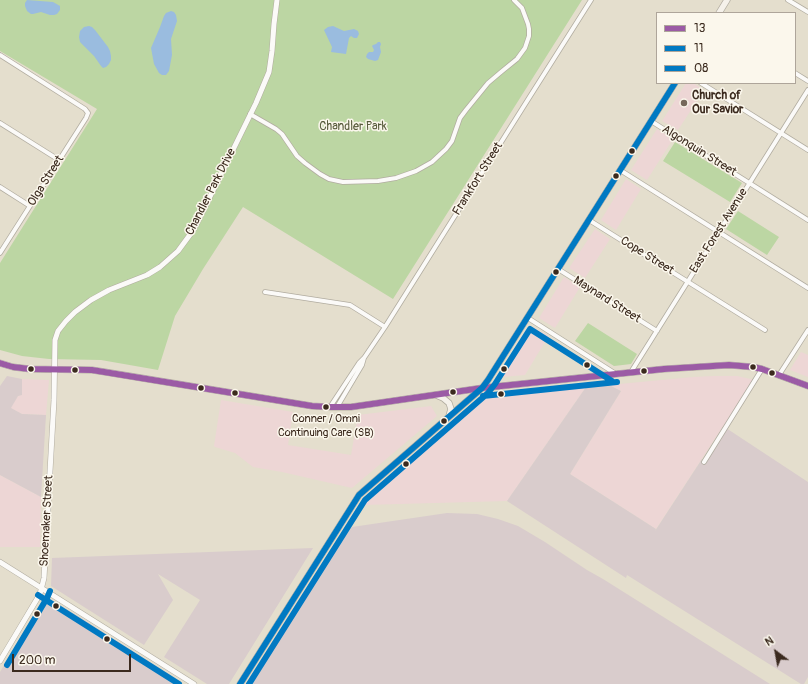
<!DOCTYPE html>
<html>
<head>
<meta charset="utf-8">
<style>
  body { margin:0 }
  #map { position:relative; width:808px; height:684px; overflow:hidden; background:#e4decd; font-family:Pangolin,sans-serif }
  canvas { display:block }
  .legend { position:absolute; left:656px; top:12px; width:140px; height:72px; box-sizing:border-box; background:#fbf7ec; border:1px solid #aea59a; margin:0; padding:5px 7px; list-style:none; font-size:12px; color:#3b2a1e }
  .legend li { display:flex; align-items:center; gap:8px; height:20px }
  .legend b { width:20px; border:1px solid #aea59a }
  .north { position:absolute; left:756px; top:632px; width:40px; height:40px; -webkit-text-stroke:3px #fbf7ec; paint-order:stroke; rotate:328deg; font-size:11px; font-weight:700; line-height:16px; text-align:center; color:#3b2a1e }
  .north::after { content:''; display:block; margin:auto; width:14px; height:18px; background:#3b2a1e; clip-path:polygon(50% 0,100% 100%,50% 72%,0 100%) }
  .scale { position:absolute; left:12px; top:654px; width:119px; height:18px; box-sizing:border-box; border:2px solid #3b2a1e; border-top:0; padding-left:5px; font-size:12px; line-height:14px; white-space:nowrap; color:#3b2a1e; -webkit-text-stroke:3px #fbf7ec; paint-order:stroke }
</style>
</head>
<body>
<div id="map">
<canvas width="808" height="684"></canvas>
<ul class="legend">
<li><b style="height:5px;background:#9b5ba5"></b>13</li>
<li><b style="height:5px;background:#0079c2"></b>11</li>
<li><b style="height:5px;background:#0079c2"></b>08</li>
</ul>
<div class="north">N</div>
<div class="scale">200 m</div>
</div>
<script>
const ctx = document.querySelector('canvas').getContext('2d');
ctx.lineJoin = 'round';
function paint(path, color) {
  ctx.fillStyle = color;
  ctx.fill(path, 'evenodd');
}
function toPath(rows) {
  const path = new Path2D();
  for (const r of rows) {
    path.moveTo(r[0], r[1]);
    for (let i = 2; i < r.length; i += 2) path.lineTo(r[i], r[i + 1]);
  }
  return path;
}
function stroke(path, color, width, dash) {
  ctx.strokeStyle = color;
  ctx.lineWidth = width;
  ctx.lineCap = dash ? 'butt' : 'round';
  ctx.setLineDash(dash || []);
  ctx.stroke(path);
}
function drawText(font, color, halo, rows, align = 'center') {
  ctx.font = font + ' Pangolin,sans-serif';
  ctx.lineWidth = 3;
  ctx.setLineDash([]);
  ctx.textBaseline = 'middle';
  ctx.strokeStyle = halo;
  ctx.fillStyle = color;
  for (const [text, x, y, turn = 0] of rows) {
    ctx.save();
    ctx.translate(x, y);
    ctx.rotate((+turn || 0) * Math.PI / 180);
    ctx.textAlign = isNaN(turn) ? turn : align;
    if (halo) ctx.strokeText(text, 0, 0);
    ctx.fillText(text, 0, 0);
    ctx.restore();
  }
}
paint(toPath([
  [686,83,693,83,704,90,678,130,662,121],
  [657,129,673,139,647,180,631,170],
  [626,179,641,189,616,230,601,220],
  [595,229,610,239,585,278,569,268],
  [564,277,580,287,555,328,539,318],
  [533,327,549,336,537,355,525,375,502,377],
  [801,352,808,355,808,377,790,370],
  [714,376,737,376,755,380,726,426,724,425,656,529,570,474,621,391,609,385,693,377],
  [22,379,49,380,46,415,22,414,10,408,18,396,21,395],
  [586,384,586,387,507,501,363,505,371,494,489,395],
  [221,400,293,412,288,445,351,455,358,415,431,406,437,416,352,488,282,472,253,467,235,453,215,447,214,446],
  [0,475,41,497,40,547,0,547]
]), '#edd6d5');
paint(toPath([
  [7,376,22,379,22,395,18,396,11,408,22,414,46,415,41,497,0,475,0,386],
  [609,385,621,391,570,474,656,529,655,531,702,459,705,462,726,428,808,482,808,677,804,684,801,684,627,575,626,578,507,501,586,387],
  [447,513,477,514,498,519,518,526,545,542,587,570,603,579,770,684,252,684,336,548,352,527],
  [313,548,229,684,207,684,164,657,200,600,158,574,173,600,144,645,51,586,52,558],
  [45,596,81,618,170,675,182,684,0,684,0,672]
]), '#d9cccc');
paint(toPath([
  [0,0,582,0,393,299,243,207,203,269,175,316,158,370,101,360,49,359,22,356,0,350,0,263,97,109,0,51],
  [675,142,742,183,730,202,663,161],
  [738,211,779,237,767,255,726,229],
  [588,323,637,354,631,364,614,366,575,341]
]), '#bcd6a3');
paint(toPath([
  [27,0,53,2,60,6,60,10,57,14,54,15,50,15,41,12,33,14,31,14,27,11,25,6,25,3],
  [171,11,174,12,176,15,177,21,171,39,172,55,169,71,166,75,162,75,159,73,154,64,151,48,160,27,164,16,166,13],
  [89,26,92,27,95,30,108,47,110,51,111,56,111,60,109,64,106,67,103,68,101,66,94,56,80,42,79,37,80,31,84,27],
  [333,26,344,31,354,29,358,31,359,34,357,38,354,38,351,36,349,38,346,54,331,52,332,47,324,30,328,27],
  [378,42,380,42,381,44,380,47,381,52,378,60,375,61,368,59,366,57,367,54,369,52,373,52,374,50,372,46,373,45,376,44]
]), '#9abcdf');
const minor = toPath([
  [788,0,808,12],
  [0,55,85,109,88,113,86,118,0,253],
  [795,73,808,81],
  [701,83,808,150],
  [250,114,276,129,282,134,297,156,305,163,320,174,329,179,343,182,378,181,396,178,416,171,432,162,446,149,452,141,460,118,466,110,488,83,501,72,517,59,525,48,529,36,529,29,528,24,522,8,514,0],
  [651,121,808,220],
  [0,123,59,160],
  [620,170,808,288],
  [0,187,30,206],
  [589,220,765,330],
  [558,269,657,331],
  [265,292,350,305,385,327],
  [528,318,616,374],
  [364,358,385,327,522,109,591,0],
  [631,372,808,90],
  [779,375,808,330],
  [330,407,359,363,364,358,362,365,337,407],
  [704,462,762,369]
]);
const tertiary = toPath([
  [0,562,194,684],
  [0,661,40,594,44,578,54,400,55,340,58,331,66,321,75,312,91,300,109,290,147,275,160,267,178,251,192,232,199,219,256,103,269,72,272,51,274,24,277,0]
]);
const secondary = toPath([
  [719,13,727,0],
  [0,363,13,367,30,369,92,370,105,372,312,406,330,407,351,407,482,388,577,378,664,369,729,365,753,367,762,369,808,386],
  [436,395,443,398,449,403,451,409,449,416],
  [240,684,359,495,482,388,488,380,675,83]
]);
stroke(minor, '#b1aca0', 5.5);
stroke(tertiary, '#b1aca0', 6);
stroke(secondary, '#b1aca0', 7);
stroke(minor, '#fbfaf8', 4);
stroke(tertiary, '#fbfaf8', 5);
stroke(secondary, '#f5f1ea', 5.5);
stroke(toPath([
  [0,363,13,367,30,369,92,370,312,406,330,407,351,407,482,388,664,369,729,365,753,367,762,369,808,386]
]), '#9b5ba5', 6);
stroke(toPath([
  [483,396,617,382],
  [38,595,179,684],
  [7,665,47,598,50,591],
  [249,684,365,500,488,393,495,384,530,329,612,381]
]), '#0079c2', 6);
stroke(toPath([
  [240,684,359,495,482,388,488,380,675,83]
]), '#0079c2', 6);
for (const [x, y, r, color] of [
  [684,103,4,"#76695b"],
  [632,151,3.5,"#3b2a1e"],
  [616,176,3.5,"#3b2a1e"],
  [556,272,3.5,"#3b2a1e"],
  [587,365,3.5,"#3b2a1e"],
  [753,367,3.5,"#3b2a1e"],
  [31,369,3.5,"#3b2a1e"],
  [504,369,3.5,"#3b2a1e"],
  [75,370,3.5,"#3b2a1e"],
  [644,371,3.5,"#3b2a1e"],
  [772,373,3.5,"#3b2a1e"],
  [201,388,3.5,"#3b2a1e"],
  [453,392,3.5,"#3b2a1e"],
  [235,393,3.5,"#3b2a1e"],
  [501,394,3.5,"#3b2a1e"],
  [326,407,3.5,"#3b2a1e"],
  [444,421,3.5,"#3b2a1e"],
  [406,464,3.5,"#3b2a1e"],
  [56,606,3.5,"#3b2a1e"],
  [37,614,3.5,"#3b2a1e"],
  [107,639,3.5,"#3b2a1e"]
]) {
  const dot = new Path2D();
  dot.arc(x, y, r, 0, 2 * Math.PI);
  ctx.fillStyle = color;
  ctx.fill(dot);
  stroke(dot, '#fbf7ec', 1.5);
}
drawText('11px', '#3b2a1e', '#fbf7ec', [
  ["Conner / Omni",326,419],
  ["Continuing Care (SB)",326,433]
]);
drawText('bold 12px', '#3b2a1e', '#fbf7ec', [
  ["Church of",692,96],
  ["Our Savior",692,110]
], 'left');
drawText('12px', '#585c3c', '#fbf7ec', [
  ["Chandler Park",353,127]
]);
drawText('12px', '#3b2a1e', '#fbf7ec', [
  ["Algonquin Street",699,151,32],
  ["Frankfort Street",478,179,-58],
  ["Olga Street",46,181,-58],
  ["Chandler Park Drive",211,192,-63],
  ["East Forest Avenue",719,231,-58],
  ["Cope Street",647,256,32],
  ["Maynard Street",607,300,32],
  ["Shoemaker Street",47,521,-87]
]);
</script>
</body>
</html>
